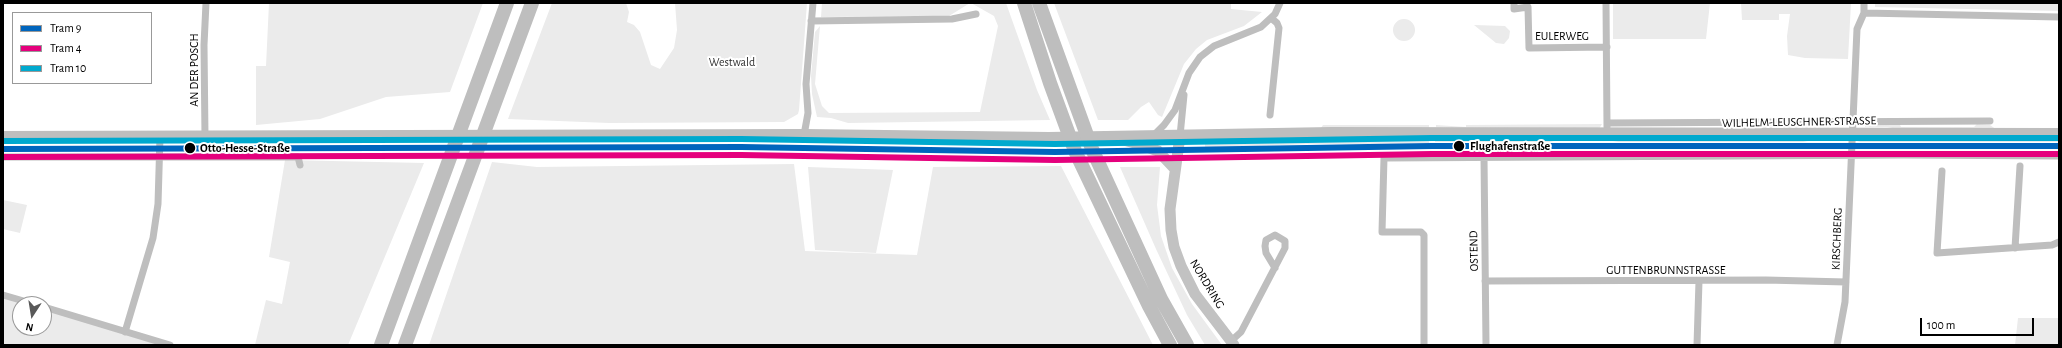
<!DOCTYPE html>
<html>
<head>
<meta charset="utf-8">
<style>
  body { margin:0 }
  #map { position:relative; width:2062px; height:348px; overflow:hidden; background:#fff; font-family:"Alegreya Sans",sans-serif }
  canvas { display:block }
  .frame { position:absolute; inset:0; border:4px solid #000; pointer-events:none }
  .legend { position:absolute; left:12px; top:12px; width:140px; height:72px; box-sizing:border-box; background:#fff; border:1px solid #999; margin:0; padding:5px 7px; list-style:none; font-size:12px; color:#000 }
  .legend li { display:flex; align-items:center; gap:8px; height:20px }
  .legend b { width:20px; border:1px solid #999 }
  .north { position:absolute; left:12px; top:296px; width:40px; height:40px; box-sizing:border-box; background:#fff; border:1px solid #999; border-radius:50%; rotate:192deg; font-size:11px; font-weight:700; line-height:16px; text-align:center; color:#000 }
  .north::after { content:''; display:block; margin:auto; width:14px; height:18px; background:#595959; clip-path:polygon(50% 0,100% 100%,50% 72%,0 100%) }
  .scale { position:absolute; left:1920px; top:318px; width:114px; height:18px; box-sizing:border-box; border:2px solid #000; border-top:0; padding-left:5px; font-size:12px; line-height:14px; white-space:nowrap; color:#000; -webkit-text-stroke:3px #fff; paint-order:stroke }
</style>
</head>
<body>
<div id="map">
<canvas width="2062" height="348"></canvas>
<div class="frame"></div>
<ul class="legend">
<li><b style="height:5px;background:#0065bd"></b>Tram 9</li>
<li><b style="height:5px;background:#e5007d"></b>Tram 4</li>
<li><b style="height:5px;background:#00a9ce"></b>Tram 10</li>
</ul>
<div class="north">N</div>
<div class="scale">100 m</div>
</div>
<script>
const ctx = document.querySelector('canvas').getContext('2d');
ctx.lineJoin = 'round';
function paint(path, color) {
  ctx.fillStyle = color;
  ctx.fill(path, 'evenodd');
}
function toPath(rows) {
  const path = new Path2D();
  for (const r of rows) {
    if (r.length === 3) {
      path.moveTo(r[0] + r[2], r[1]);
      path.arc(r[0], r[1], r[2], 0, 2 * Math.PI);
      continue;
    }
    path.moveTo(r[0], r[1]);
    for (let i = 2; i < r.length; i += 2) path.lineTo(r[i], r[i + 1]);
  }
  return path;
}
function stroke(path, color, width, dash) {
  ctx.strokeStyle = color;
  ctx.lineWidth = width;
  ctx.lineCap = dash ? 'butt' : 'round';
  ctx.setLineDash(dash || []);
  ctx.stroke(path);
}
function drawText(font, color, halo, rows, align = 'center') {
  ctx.font = font + ' "Alegreya Sans",sans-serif';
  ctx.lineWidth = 4;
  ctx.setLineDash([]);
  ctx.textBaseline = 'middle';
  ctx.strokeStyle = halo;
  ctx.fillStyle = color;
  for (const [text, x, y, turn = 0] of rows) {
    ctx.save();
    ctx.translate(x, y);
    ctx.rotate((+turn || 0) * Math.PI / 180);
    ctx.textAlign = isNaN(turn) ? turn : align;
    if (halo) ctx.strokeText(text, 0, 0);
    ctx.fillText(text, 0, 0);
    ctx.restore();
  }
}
paint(toPath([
  [269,3,483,3,450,92,386,97,320,119,256,125,256,66,266,66],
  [552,3,626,3,629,12,627,22,634,25,640,32,651,65,660,69,674,48,677,30,675,3,807,3,799,110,798,114,784,122,609,123,508,119],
  [822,3,970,3,949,16,821,17],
  [971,3,1006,3,1037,90,1050,120,848,123,831,118,817,117,812,94,811,76,815,32,820,26,815,84,822,106,829,113,980,112,998,26,994,16],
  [1054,3,1231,3,1231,9,1262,12,1244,26,1207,40,1196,49,1184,64,1162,117,1158,115,1149,102,1141,107,1128,120,1098,120],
  [1613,3,1710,3,1706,39,1613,39],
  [1741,3,1851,3,1848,59,1805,58,1788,55,1787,36,1790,14,1779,14,1779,20,1742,20],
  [1875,3,2059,3,2059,11,1875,7],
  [1404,30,11],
  [1474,25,1505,26,1510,31,1509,38,1504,44,1496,43],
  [1602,124,1599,129,1436,127,1436,125,1466,127,1466,125],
  [1977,124,1990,125,1997,130,1898,129,1887,127,1865,127,1865,125,1900,125,1901,127,1974,127],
  [1323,125,1429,125,1429,128,1321,128],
  [1633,138,1789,138,1808,142,1613,142],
  [1429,139,1429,144,1310,144,1205,148,1205,143,1245,143,1280,140],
  [1435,139,1543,139,1554,142,1435,142],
  [2059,139,2059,142,1857,142,1863,140,1897,140],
  [285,160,424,163,348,345,255,345,266,300,282,304,290,262,269,257],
  [492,162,537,167,794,164,805,251,917,255,933,167,1061,166,1153,345,429,345],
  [808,167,893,170,876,253,815,250],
  [1120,167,1160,167,1157,205,1161,236,1172,268,1192,304,1222,345,1205,345,1187,315,1156,249],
  [3,200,27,205,20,233,3,229],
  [3,295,34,304,20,304,20,328,44,328,44,307,170,345,3,345],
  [2018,318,2059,318,2059,345,2015,345]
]), '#ebebeb');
stroke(toPath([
  [1514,3,1514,9,1528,7,1529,48,1607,47],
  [1606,3,1607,127],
  [1864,13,2059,17],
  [811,21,952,19,976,14],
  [1270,115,1279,28,1277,23,1271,18],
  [1607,123,1990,121],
  [804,135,808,113,806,84,813,3],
  [1153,136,1164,125,1175,110,1189,73,1200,57,1214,46,1261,27,1275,14,1280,3],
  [1180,136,1184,95],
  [205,137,204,45,206,3],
  [3,157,298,157,300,165],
  [1484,157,1486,345],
  [1942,171,1937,253,2052,245,2059,242],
  [2015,248,2020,166],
  [1485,281,1766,280,1846,282],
  [3,295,34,304],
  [44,307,170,345],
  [125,332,153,238,158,204,160,137],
  [1231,341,1241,332,1285,248,1285,241,1275,235,1266,240,1265,246,1266,253,1275,268],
  [1424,345,1424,235,1421,232,1382,232,1384,158,1904,155,2059,156],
  [1697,345,1699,281],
  [1837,345,1845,302,1857,29,1864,13,1864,3]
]), '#bebebe', 7);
stroke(toPath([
  [1180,136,1170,209,1171,230,1174,247,1181,266,1195,294,1234,345],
  [1120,139,1142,145,1158,151,1175,169]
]), '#c2c2c2', 11);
stroke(toPath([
  [3,137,804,135,1049,138,1331,133,2059,134]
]), '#bebebe', 12);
stroke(toPath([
  [1024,3,1050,83,1075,151,1149,306,1170,345],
  [1039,3,1092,149,1161,299,1187,345],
  [381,345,507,3],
  [405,345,532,3]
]), '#bebebe', 14);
stroke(toPath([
  [3,149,741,147,1055,152,1432,146,2059,146]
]), '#0065bd', 6);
stroke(toPath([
  [3,157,741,155,1055,160,1432,154,2059,154]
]), '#e5007d', 6);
stroke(toPath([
  [3,141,741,139,1055,144,1432,138,2059,138]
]), '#00a9ce', 6);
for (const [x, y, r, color] of [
  [1459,146,6,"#000"],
  [190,148,6,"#000"]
]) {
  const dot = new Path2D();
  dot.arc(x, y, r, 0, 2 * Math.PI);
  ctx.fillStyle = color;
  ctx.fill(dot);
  stroke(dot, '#fff', 1.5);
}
drawText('12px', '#000', '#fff', [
  ["EULERWEG",1562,36],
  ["AN DER POSCH",194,70,-90],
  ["WILHELM-LEUSCHNER-STRASSE",1799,122,-1],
  ["KIRSCHBERG",1837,239,-88],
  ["OSTEND",1474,251,-91],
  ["GUTTENBRUNNSTRASSE",1666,270],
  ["NORDRING",1207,284,59]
]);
drawText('12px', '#313131', '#fff', [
  ["Westwald",732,62]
]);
drawText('bold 12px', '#000', '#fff', [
  ["Flughafenstraße",1470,146],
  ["Otto-Hesse-Straße",200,148]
], 'left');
</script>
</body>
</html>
